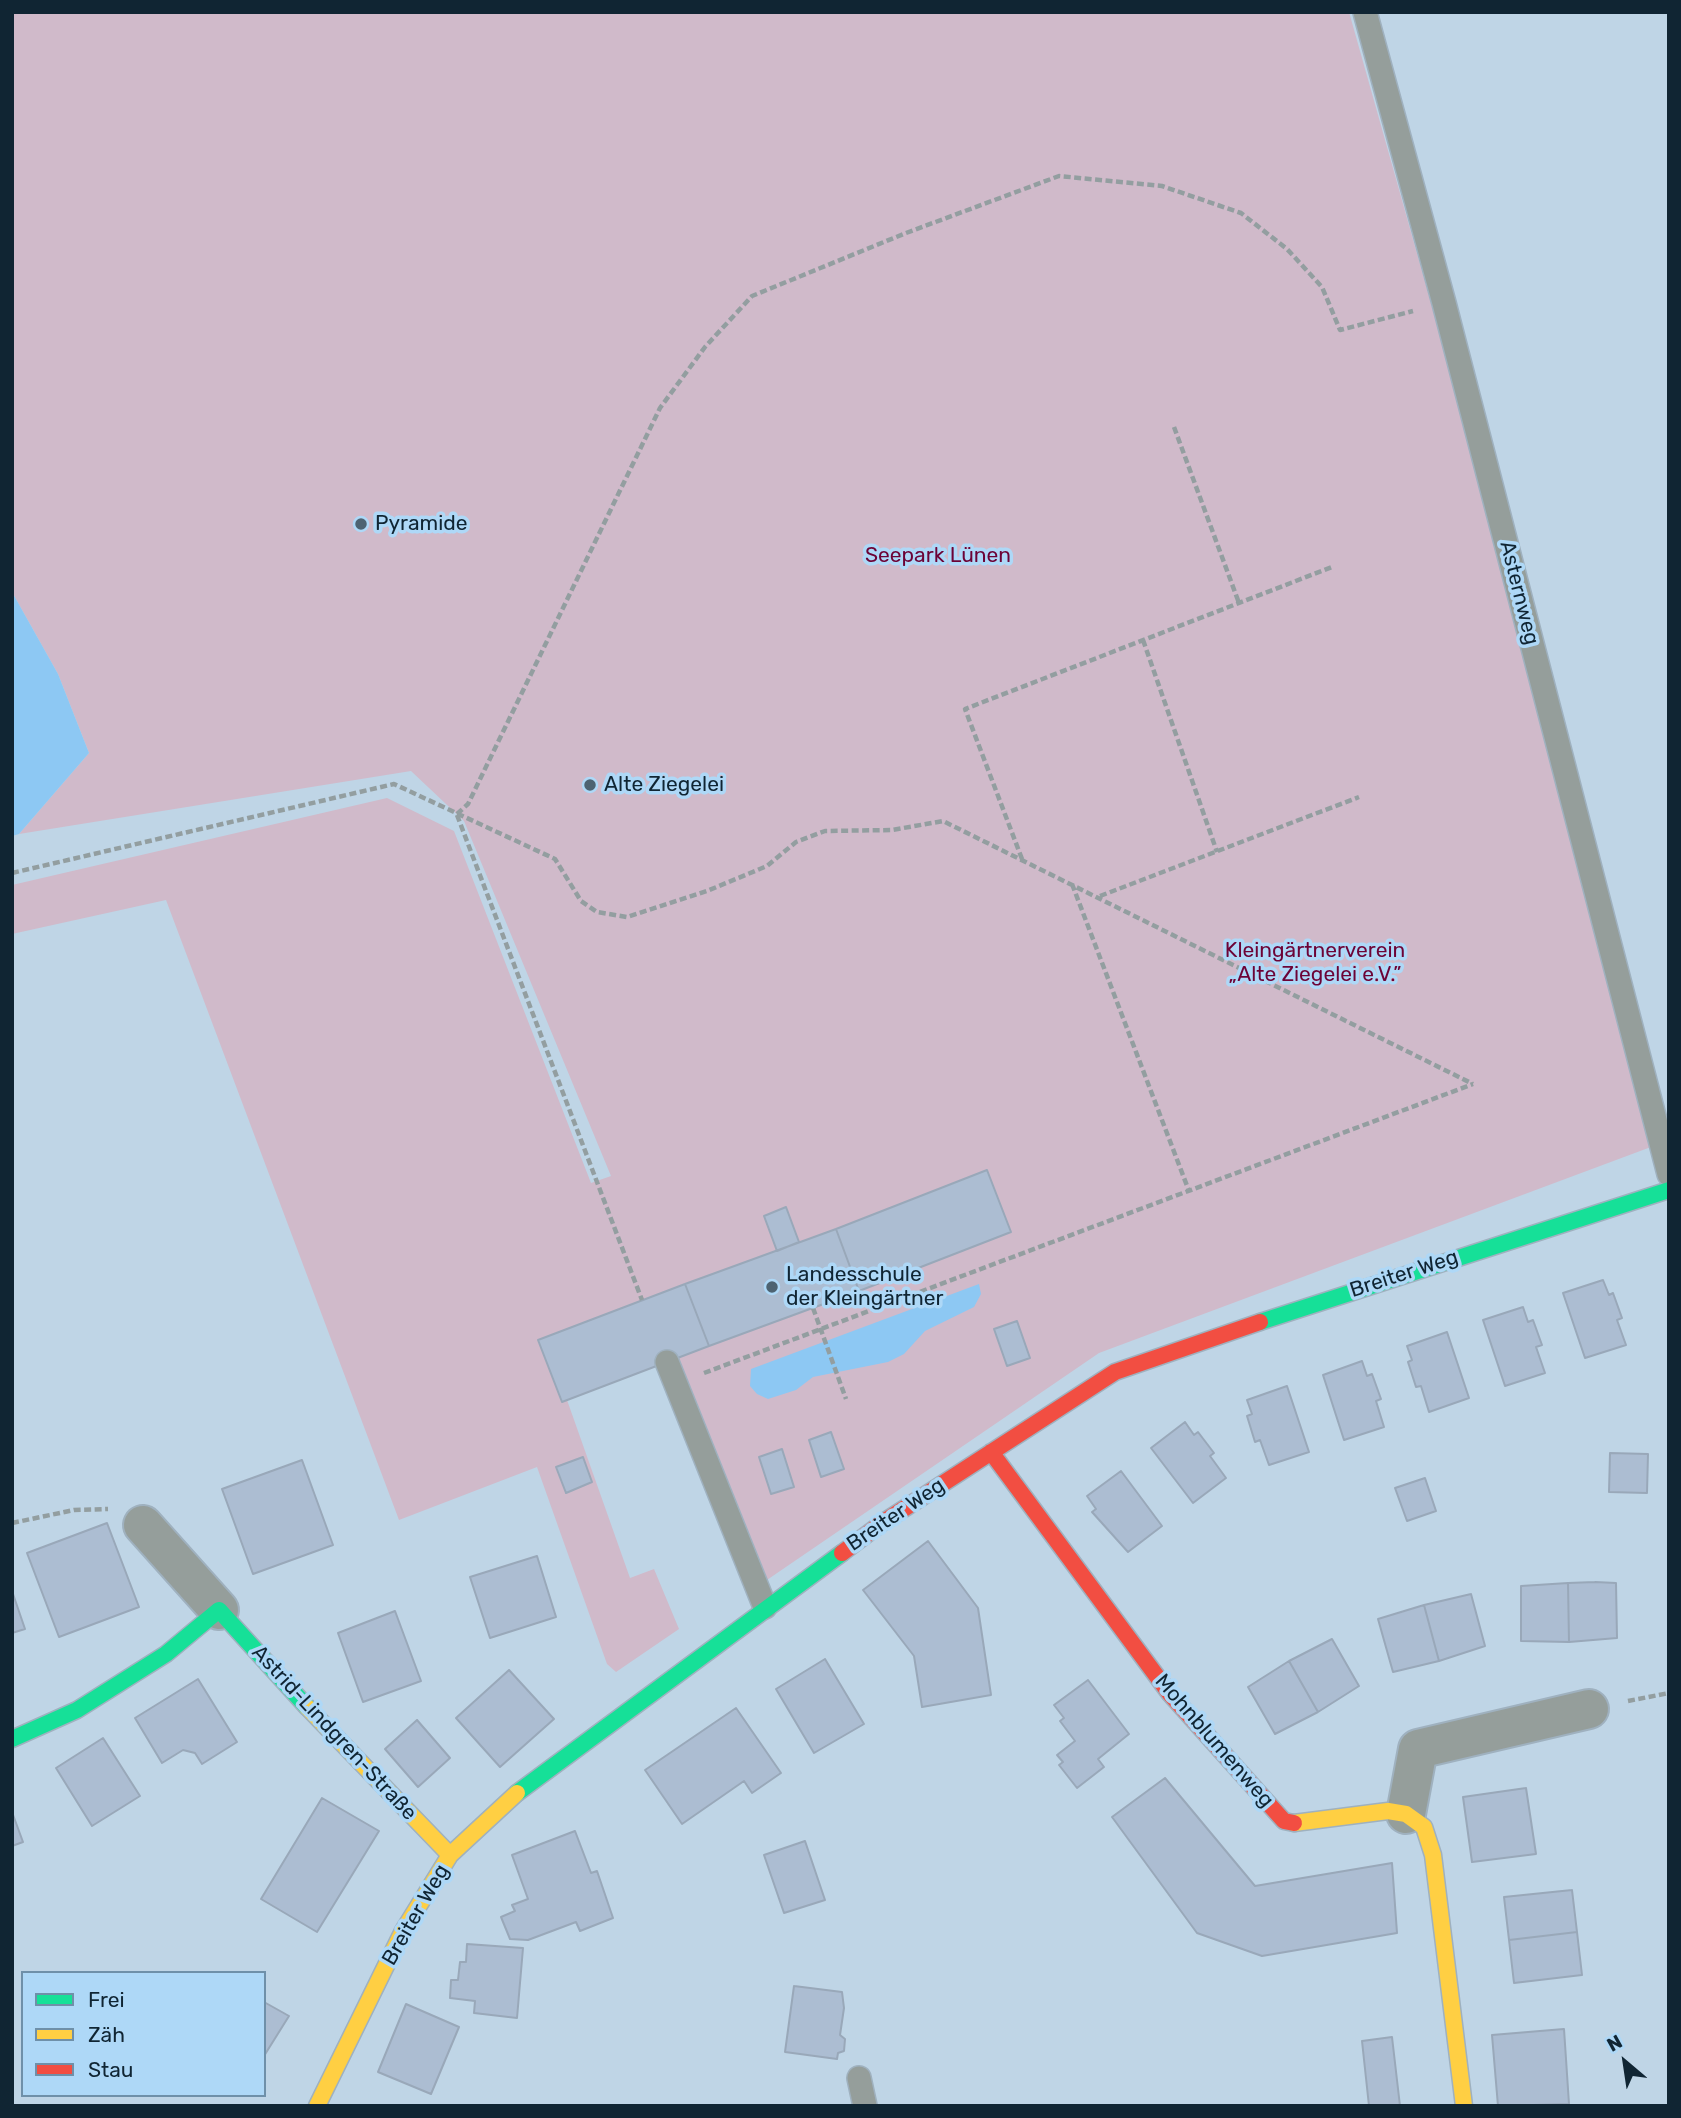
<!DOCTYPE html>
<html>
<head>
<meta charset="utf-8">
<style>
  body { margin:0 }
  #map { position:relative; width:1681px; height:2118px; overflow:hidden; background:#bfd5e6; font-family:Rubik,sans-serif }
  canvas { display:block }
  .frame { position:absolute; inset:0; border:14px solid #102533; pointer-events:none }
  .legend { position:absolute; left:21px; top:1971px; width:245px; height:126px; box-sizing:border-box; background:#aed8f7; border:2px solid #6f90a9; margin:0; padding:9px 12px; list-style:none; font-size:21px; color:#102533 }
  .legend li { display:flex; align-items:center; gap:14px; height:35px }
  .legend b { width:35px; border:2px solid #6f90a9 }
  .north { position:absolute; left:1590px; top:2027px; width:70px; height:70px; -webkit-text-stroke:5px #aed8f7; paint-order:stroke; rotate:331deg; font-size:19px; font-weight:700; line-height:28px; text-align:center; color:#102533 }
  .north::after { content:''; display:block; margin:auto; width:24px; height:32px; background:#102533; clip-path:polygon(50% 0,100% 100%,50% 72%,0 100%) }
</style>
</head>
<body>
<div id="map">
<canvas width="1681" height="2118"></canvas>
<div class="frame"></div>
<ul class="legend">
<li><b style="height:9px;background:#16e098"></b>Frei</li>
<li><b style="height:9px;background:#ffcf43"></b>Zäh</li>
<li><b style="height:9px;background:#f24e42"></b>Stau</li>
</ul>
<div class="north">N</div>
</div>
<script>
const ctx = document.querySelector('canvas').getContext('2d');
ctx.lineJoin = 'round';
function paint(path, color) {
  ctx.fillStyle = color;
  ctx.fill(path, 'evenodd');
}
function toPath(rows) {
  const path = new Path2D();
  for (const r of rows) {
    path.moveTo(r[0], r[1]);
    for (let i = 2; i < r.length; i += 2) path.lineTo(r[i], r[i + 1]);
  }
  return path;
}
function stroke(path, color, width, dash) {
  ctx.strokeStyle = color;
  ctx.lineWidth = width;
  ctx.lineCap = dash ? 'butt' : 'round';
  ctx.setLineDash(dash || []);
  ctx.stroke(path);
}
function drawText(font, color, halo, rows, align = 'center') {
  ctx.font = font + ' Rubik,sans-serif';
  ctx.lineWidth = 7;
  ctx.setLineDash([]);
  ctx.textBaseline = 'middle';
  ctx.strokeStyle = halo;
  ctx.fillStyle = color;
  for (const [text, x, y, turn = 0] of rows) {
    ctx.save();
    ctx.translate(x, y);
    ctx.rotate((+turn || 0) * Math.PI / 180);
    ctx.textAlign = isNaN(turn) ? turn : align;
    if (halo) ctx.strokeText(text, 0, 0);
    ctx.fillText(text, 0, 0);
    ctx.restore();
  }
}
paint(toPath([
  [12,12,1349,12,1667,1141,1099,1353,764,1582,675,1359,567,1400,630,1578,654,1569,679,1629,616,1672,607,1664,537,1467,399,1520,166,900,12,934,12,885,387,798,454,831,591,1183,611,1176,464,821,411,771,19,834,89,753,58,674,12,592]
]), '#d0baca');
paint(toPath([
  [12,592,58,674,89,753,19,834,12,836],
  [979,1284,981,1294,974,1307,925,1331,904,1354,888,1362,813,1377,796,1390,768,1399,757,1394,750,1386,751,1369]
]), '#8dc8f3');
const building = toPath([
  [987,1170,1011,1232,859,1291,836,1229,987,1170],
  [786,1207,799,1242,777,1251,764,1216,786,1207],
  [836,1229,859,1291,709,1346,685,1284,836,1229],
  [1603,1280,1609,1295,1613,1293,1622,1318,1617,1320,1626,1345,1585,1358,1563,1293,1603,1280],
  [685,1284,709,1346,562,1402,538,1340,685,1284],
  [1523,1307,1528,1322,1533,1320,1542,1345,1536,1347,1545,1373,1505,1386,1483,1320,1523,1307],
  [1017,1321,1030,1358,1007,1366,994,1329,1017,1321],
  [1447,1332,1469,1398,1429,1412,1421,1386,1416,1387,1408,1362,1412,1360,1407,1346,1447,1332],
  [1362,1361,1367,1376,1372,1374,1381,1399,1376,1401,1384,1427,1344,1440,1323,1375,1362,1361],
  [1287,1386,1309,1452,1269,1465,1260,1440,1255,1442,1247,1416,1252,1414,1247,1400,1287,1386],
  [1185,1422,1194,1435,1198,1432,1214,1453,1210,1456,1226,1478,1193,1503,1151,1448,1185,1422],
  [831,1432,844,1469,821,1477,809,1440,831,1432],
  [782,1449,794,1487,771,1494,759,1457,782,1449],
  [1610,1453,1648,1454,1647,1493,1609,1492,1610,1453],
  [583,1457,592,1482,566,1493,556,1467,583,1457],
  [302,1460,333,1545,253,1574,222,1489,302,1460],
  [1121,1471,1162,1526,1128,1552,1092,1512,1096,1509,1087,1496,1121,1471],
  [1425,1478,1436,1511,1407,1521,1395,1488,1425,1478],
  [107,1523,139,1607,59,1637,27,1553,107,1523],
  [928,1541,978,1608,991,1695,922,1707,914,1656,863,1590,928,1541],
  [537,1556,556,1617,490,1638,470,1577,537,1556],
  [1595,1582,1616,1583,1617,1638,1569,1642,1568,1583,1595,1582],
  [1568,1583,1569,1642,1521,1641,1521,1586,1568,1583],
  [12,1591,25,1629,12,1633,12,1591],
  [1471,1594,1485,1646,1439,1661,1424,1605,1471,1594],
  [1424,1605,1439,1661,1393,1672,1378,1619,1424,1605],
  [395,1611,421,1681,363,1702,338,1633,395,1611],
  [1332,1639,1359,1686,1318,1712,1289,1661,1332,1639],
  [825,1659,864,1724,814,1753,776,1689,825,1659],
  [1289,1661,1318,1712,1275,1734,1248,1687,1289,1661],
  [509,1670,554,1719,500,1767,456,1718,509,1670],
  [198,1679,237,1742,202,1764,195,1753,183,1750,162,1763,135,1718,198,1679],
  [1088,1680,1129,1734,1098,1759,1104,1767,1077,1788,1059,1765,1063,1762,1057,1755,1075,1741,1060,1721,1064,1718,1054,1705,1088,1680],
  [736,1708,781,1773,752,1793,744,1781,682,1824,645,1770,736,1708],
  [417,1720,450,1758,418,1787,385,1749,417,1720],
  [103,1738,140,1796,92,1826,56,1768,103,1738],
  [1165,1778,1255,1886,1392,1863,1397,1933,1262,1956,1197,1933,1112,1817,1165,1778],
  [1526,1788,1536,1854,1472,1862,1463,1797,1526,1788],
  [322,1798,379,1831,317,1932,261,1899,322,1798],
  [12,1812,23,1842,12,1846,12,1812],
  [575,1831,591,1873,597,1871,613,1918,580,1931,576,1922,528,1940,510,1939,501,1917,515,1911,512,1905,528,1899,512,1855,575,1831],
  [805,1841,825,1900,784,1913,764,1855,805,1841],
  [1572,1890,1577,1932,1509,1940,1504,1897,1572,1890],
  [1577,1932,1582,1975,1514,1983,1509,1940,1577,1932],
  [467,1944,523,1948,517,2018,474,2013,475,2001,450,1998,451,1980,458,1980,460,1962,466,1962,467,1944],
  [794,1986,842,1992,844,2008,840,2035,845,2039,844,2051,838,2053,837,2059,785,2052,794,1986],
  [264,2002,289,2016,264,2056,264,2002],
  [406,2004,459,2027,431,2094,378,2072,406,2004],
  [1564,2029,1569,2104,1498,2106,1492,2035,1564,2029],
  [1392,2037,1400,2106,1369,2106,1362,2041,1392,2037]
]);
paint(building, '#acbdd2');
stroke(building, '#99a8b9', 2);
const lane = toPath([
  [1365,12,1444,303,1669,1174],
  [667,1362,765,1607],
  [859,2078,865,2106]
]);
const street = toPath([
  [143,1525,219,1610],
  [1406,1814,1418,1749,1589,1709]
]);
const fast = toPath([
  [1260,1322,1669,1190],
  [12,1739,77,1710,166,1654,219,1610,307,1707],
  [517,1793,842,1553]
]);
const slow = toPath([
  [307,1707,450,1855],
  [1294,1823,1388,1811,1406,1814,1424,1827,1433,1855,1464,2106],
  [317,2106,403,1931,450,1855,517,1793]
]);
const jam = toPath([
  [991,1452,1170,1694,1284,1821,1294,1823],
  [842,1553,882,1523,1115,1372,1260,1322]
]);
stroke(lane, '#9fb1bf', 26);
stroke(street, '#9fb1bf', 42);
stroke(fast, '#9fb1bf', 19);
stroke(slow, '#9fb1bf', 19);
stroke(jam, '#9fb1bf', 19);
stroke(toPath([
  [1174,427,1239,603],
  [1143,640,1217,852],
  [457,814,468,804,660,408,705,347,752,296,906,233,1059,176,1162,186,1241,213,1287,249,1322,287,1340,330,1413,311],
  [457,815,642,1300],
  [1022,859,965,709,1332,567],
  [12,873,394,784,555,859,581,901,597,912,627,917,707,891,767,866,796,842,825,831,892,830,943,821,1473,1084],
  [1072,884,1189,1191],
  [1100,896,1359,797],
  [813,1308,846,1399],
  [704,1373,1473,1084],
  [12,1523,74,1510,108,1509],
  [1628,1701,1669,1693]
]), '#939ea0', 4.5, [7, 3.5]);
stroke(lane, '#959e9b', 23);
stroke(street, '#959e9b', 38);
stroke(fast, '#16e098', 16);
stroke(slow, '#ffcf43', 16);
stroke(jam, '#f24e42', 16);
for (const [x, y, r, color] of [
  [361,524,7,"#4d6372"],
  [590,785,7,"#4d6372"],
  [772,1287,7,"#4d6372"]
]) {
  const dot = new Path2D();
  dot.arc(x, y, r, 0, 2 * Math.PI);
  ctx.fillStyle = color;
  ctx.fill(dot);
  stroke(dot, '#aed8f7', 2.5);
}
drawText('21px', '#102533', '#aed8f7', [
  ["Pyramide",375,524],
  ["Alte Ziegelei",604,785],
  ["Landesschule",786,1275],
  ["der Kleingärtner",786,1299]
], 'left');
drawText('21px', '#6c0336', '#aed8f7', [
  ["Seepark Lünen",938,556],
  ["Kleingärtnerverein",1315,951],
  ["„Alte Ziegelei e.V.”",1315,975]
]);
drawText('21px', '#102533', '#aed8f7', [
  ["Asternweg",1519,593,76],
  ["Breiter Weg",1404,1274,-18],
  ["Breiter Weg",896,1515,-34],
  ["Astrid-Lindgren-Straße",334,1733,47],
  ["Mohnblumenweg",1214,1741,49],
  ["Breiter Weg",416,1915,-60]
]);
</script>
</body>
</html>
